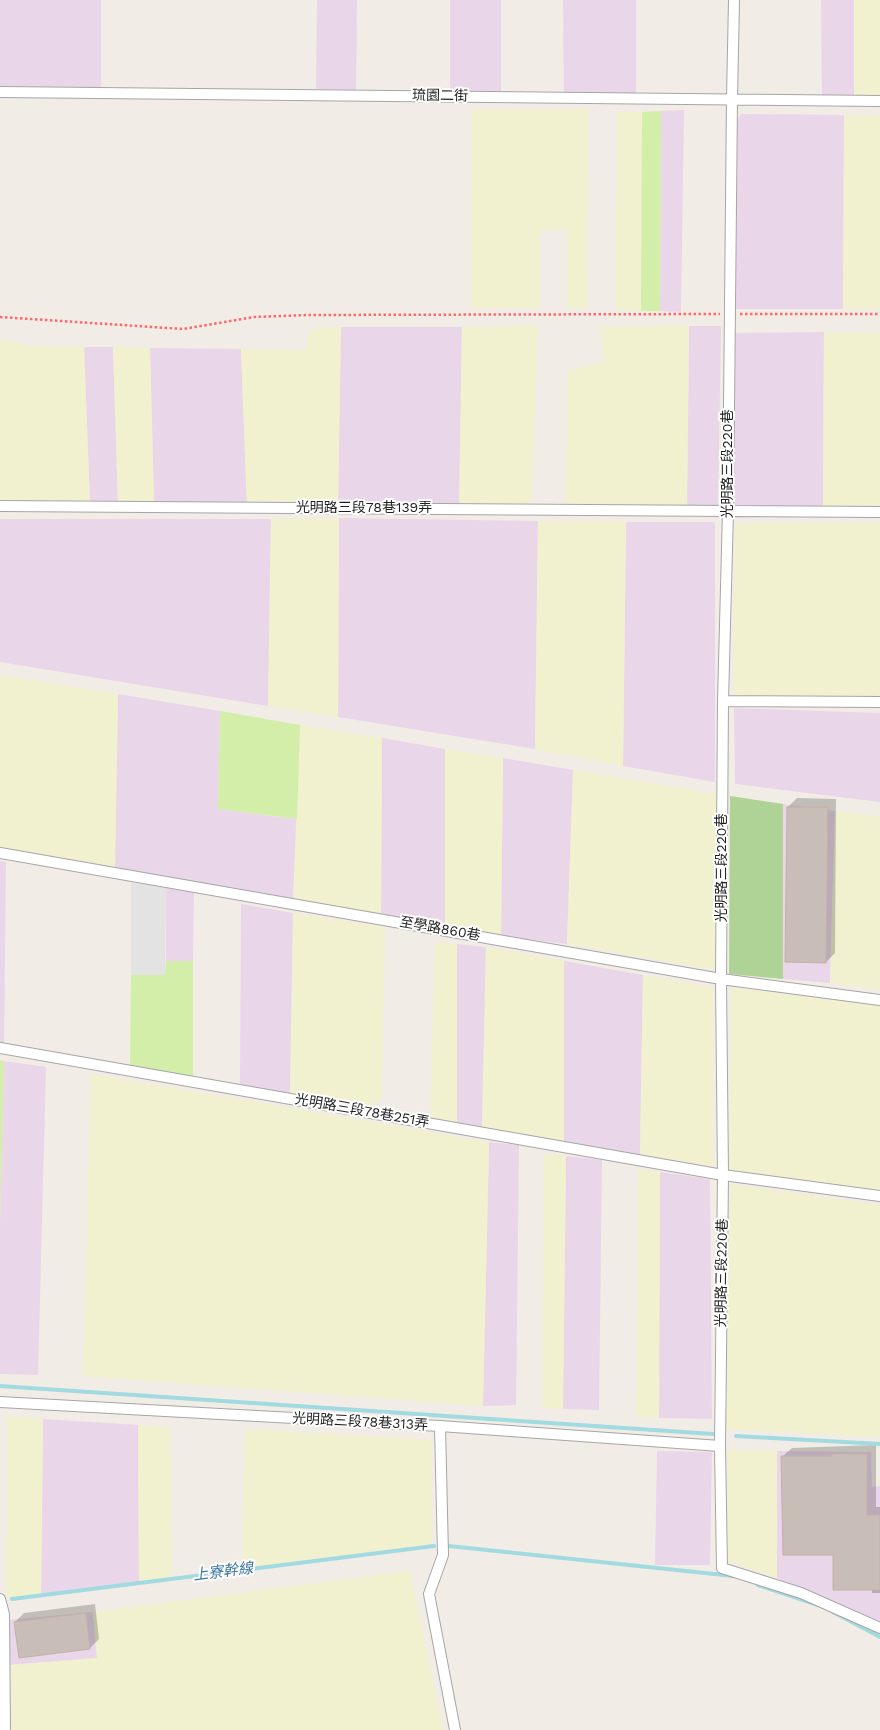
<!DOCTYPE html>
<html>
<head>
<meta charset="utf-8">
<style>
  body { margin:0 }
  canvas { display:block; background:#f1ece5 }
</style>
</head>
<body>
<canvas width="880" height="1730"></canvas>
<script>
const ctx = document.querySelector('canvas').getContext('2d');
ctx.lineJoin = 'round';
function paint(path, color) {
  ctx.fillStyle = color;
  ctx.fill(path, 'evenodd');
}
function toPath(rows) {
  const path = new Path2D();
  for (const r of rows) {
    path.moveTo(r[0], r[1]);
    for (let i = 2; i < r.length; i += 2) path.lineTo(r[i], r[i + 1]);
  }
  return path;
}
function stroke(path, color, width, dash) {
  ctx.strokeStyle = color;
  ctx.lineWidth = width;
  ctx.lineCap = dash ? 'butt' : 'round';
  ctx.setLineDash(dash || []);
  ctx.stroke(path);
}
function drawText(font, color, halo, rows, align = 'center') {
  ctx.font = font + ' "Work Sans","Noto Sans TC",sans-serif';
  ctx.lineWidth = 4;
  ctx.setLineDash([]);
  ctx.textBaseline = 'middle';
  ctx.strokeStyle = halo;
  ctx.fillStyle = color;
  for (const [text, x, y, turn = 0] of rows) {
    ctx.save();
    ctx.translate(x, y);
    ctx.rotate((+turn || 0) * Math.PI / 180);
    ctx.textAlign = isNaN(turn) ? turn : align;
    if (halo) ctx.strokeText(text, 0, 0);
    ctx.fillText(text, 0, 0);
    ctx.restore();
  }
}
paint(toPath([
  [0,0,101,0,101,92,0,92],
  [317,0,357,0,356,90,316,89],
  [450,0,501,0,501,93,450,93],
  [563,0,636,0,636,97,564,97],
  [821,0,854,0,854,98,822,98],
  [684,110,681,312,660,311,661,111],
  [741,114,844,115,843,309,734,309,736,121],
  [689,326,721,326,718,508,687,508],
  [341,327,462,327,459,508,338,507],
  [824,332,823,509,735,509,734,333],
  [84,347,113,347,118,504,90,504],
  [150,348,241,349,247,506,154,505],
  [339,518,538,521,535,749,338,717],
  [0,519,271,519,268,706,0,662],
  [626,522,715,522,715,782,623,766],
  [118,694,220,711,218,809,297,819,293,900,115,868],
  [734,708,880,713,880,802,735,784],
  [382,738,445,749,445,926,381,915],
  [503,758,573,770,567,944,501,936],
  [783,804,835,811,830,983,783,979],
  [0,861,6,862,4,1046,0,1045],
  [166,887,194,891,193,961,166,961],
  [241,904,293,913,290,1096,240,1086],
  [457,944,486,947,482,1127,457,1124],
  [564,961,643,975,640,1155,564,1141],
  [4,1061,46,1067,38,1375,0,1374,0,1223],
  [489,1142,519,1145,516,1405,483,1406],
  [566,1156,602,1160,599,1410,563,1409],
  [660,1172,710,1179,712,1419,659,1418],
  [43,1419,138,1425,139,1582,41,1594],
  [657,1451,712,1452,710,1565,655,1565],
  [777,1451,871,1452,872,1487,880,1486,880,1629,777,1578],
  [93,1612,97,1658,10,1665,7,1620]
]), '#ead6e9');
paint(toPath([
  [854,0,880,0,880,98,854,98],
  [472,109,588,109,587,308,567,308,567,230,540,231,540,308,471,308],
  [617,112,642,112,641,311,616,311],
  [844,115,880,116,880,309,843,309],
  [538,326,531,509,459,508,462,327],
  [689,326,687,508,565,510,568,371,604,362,600,327],
  [341,327,338,507,247,506,241,349,306,350,308,334,316,328],
  [824,332,880,333,880,509,823,509],
  [0,339,30,346,84,347,90,504,0,503],
  [113,347,150,348,154,505,118,504],
  [339,518,338,717,268,706,271,519],
  [538,521,626,522,623,766,535,749],
  [735,523,880,523,880,697,733,695],
  [0,675,118,694,115,868,0,848],
  [300,725,382,738,381,915,293,900],
  [445,749,503,758,501,936,445,926],
  [573,770,717,794,717,964,711,969,567,944],
  [835,811,880,817,880,990,830,983],
  [293,913,385,927,382,1098,371,1108,290,1096],
  [439,942,457,944,457,1124,431,1121,434,945],
  [486,947,564,961,564,1141,482,1127],
  [643,975,713,988,714,1166,640,1155],
  [731,988,880,1005,880,1191,729,1171],
  [91,1074,489,1142,483,1406,83,1376],
  [544,1154,566,1156,563,1409,543,1408],
  [638,1169,660,1172,659,1418,636,1417],
  [730,1184,880,1205,880,1437,726,1429],
  [7,1416,43,1419,41,1594,6,1598],
  [138,1425,170,1427,172,1577,139,1582],
  [245,1429,432,1440,432,1544,242,1571],
  [727,1450,777,1451,777,1578,727,1561],
  [410,1571,443,1730,11,1730,10,1665,97,1658,93,1612]
]), '#f1f0cf');
paint(toPath([
  [661,111,660,311,641,311,642,112],
  [220,711,300,725,297,819,218,809],
  [166,961,193,961,193,1078,130,1070,131,975,165,975],
  [0,1060,4,1061,0,1223]
]), '#d2eea8');
paint(toPath([
  [730,796,783,804,783,979,729,974]
]), '#afd397');
paint(toPath([
  [131,883,166,887,165,975,131,975]
]), '#e3e3e3');
paint(toPath([
  [797,798,836,799,835,953,826,962,788,807],
  [876,1445,876,1507,880,1507,880,1593,872,1593,872,1589,834,1553,782,1457,792,1448],
  [95,1604,99,1639,90,1648,15,1622,24,1613]
]), '#0003');
stroke(toPath([
  [0,1386,713,1434],
  [736,1436,880,1444],
  [449,1546,733,1576],
  [758,1585,818,1605],
  [12,1599,434,1546],
  [833,1612,880,1637]
]), '#a2dae1', 4);
const building = toPath([
  [787,807,828,807,826,963,785,962,787,807],
  [832,1454,867,1454,867,1515,880,1515,880,1590,833,1590,833,1555,783,1555,781,1456,832,1456,832,1454],
  [86,1613,90,1649,19,1658,14,1622,86,1613]
]);
paint(building, '#c9bdb8');
stroke(building, '#c4b0a6', 1);
const street = toPath([
  [734,0,732,99,728,511,723,701,721,979,723,1175,720,1446,722,1568,801,1593,880,1628],
  [0,92,880,101],
  [0,506,880,512],
  [723,701,880,702],
  [0,853,721,979,880,1000],
  [0,1048,723,1175,880,1196],
  [0,1402,440,1426,720,1446],
  [440,1426,443,1555,429,1594,455,1730],
  [0,1599,4,1614,5,1730]
]);
stroke(street, '#a6a6a6', 12);
stroke(toPath([
  [740,314,880,314],
  [0,317,183,329,254,317,308,315,720,314]
]), '#ff6868', 2.5, [2.5, 2.5]);
stroke(street, '#fff', 10);
drawText('14px', '#1f1f1f', '#fff', [
  ["琉園二街",440,96,1],
  ["光明路三段220巷",728,464,-90],
  ["光明路三段78巷139弄",364,508],
  ["光明路三段220巷",722,868,-90],
  ["至學路860巷",440,929,10],
  ["光明路三段78巷251弄",362,1111,10],
  ["光明路三段220巷",722,1273,-89],
  ["光明路三段78巷313弄",360,1422,3]
]);
drawText('italic 15px', '#3c779d', '#fff', [
  ["上寮幹線",223,1572,-7]
]);
</script>
</body>
</html>
